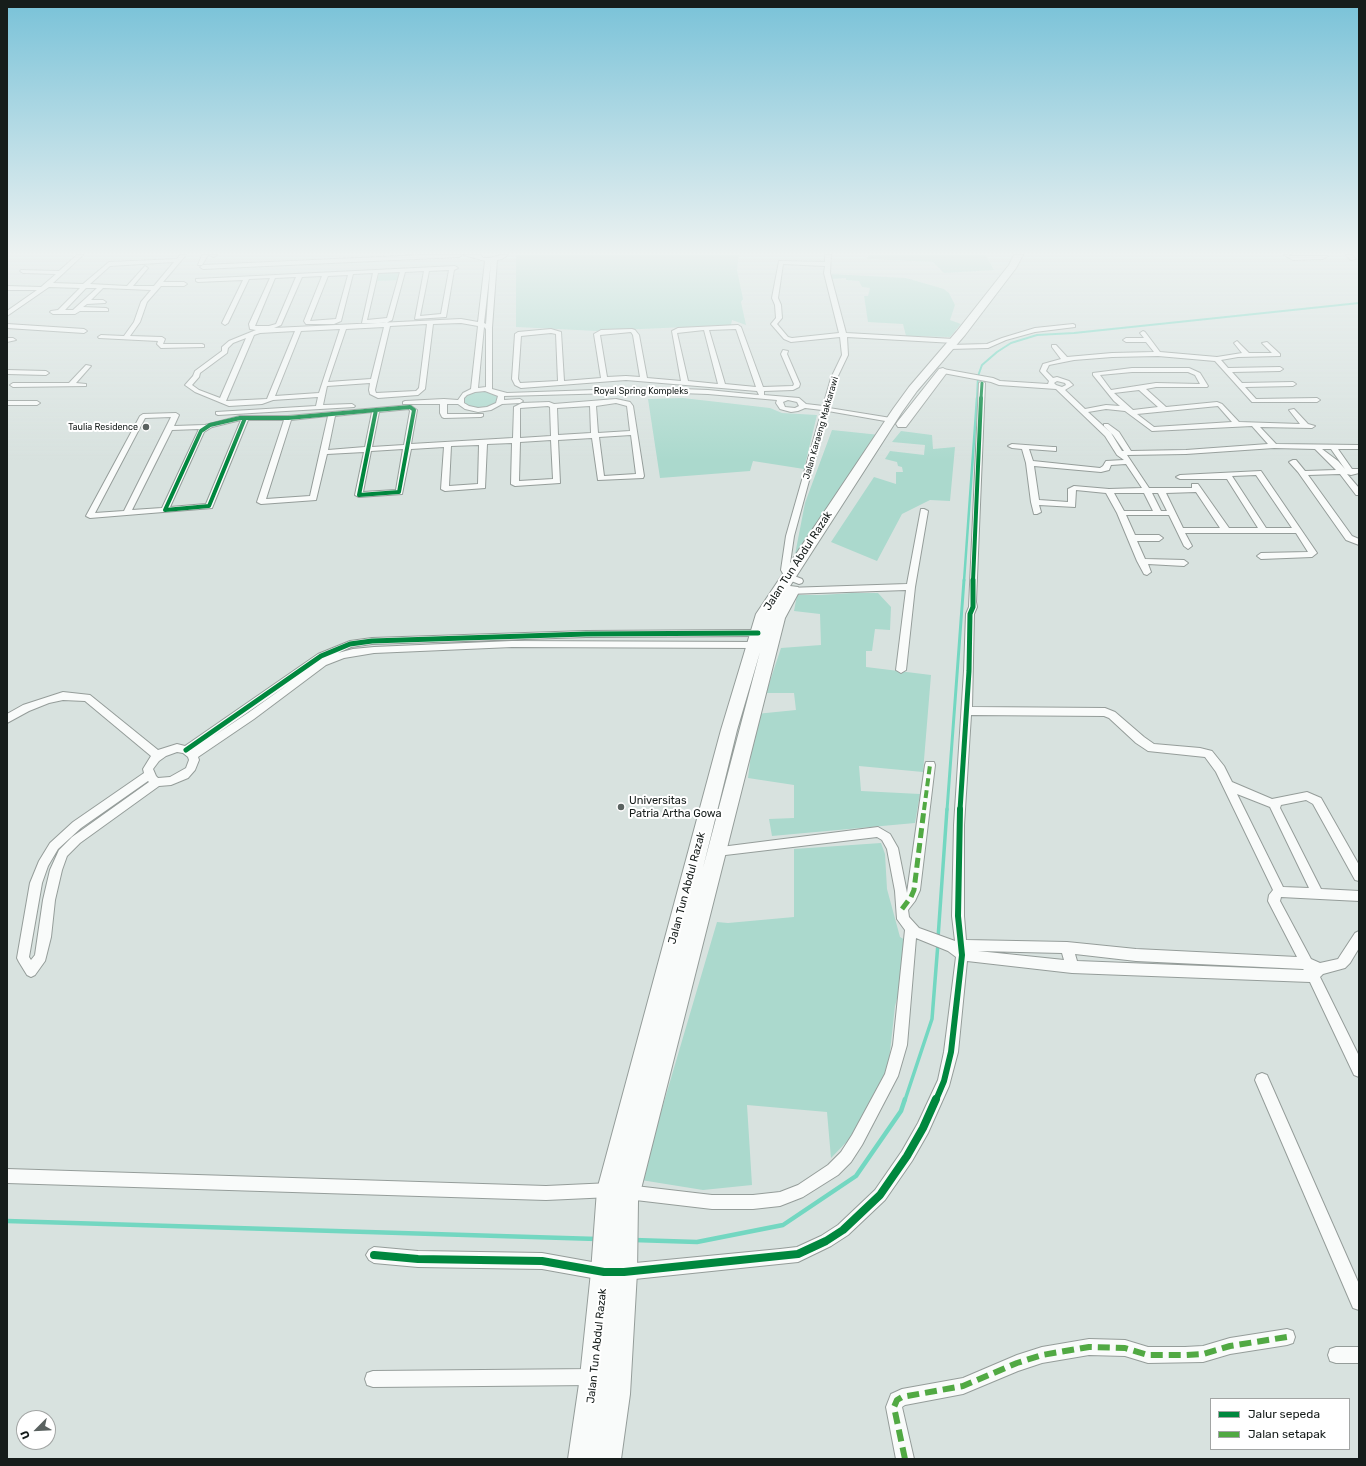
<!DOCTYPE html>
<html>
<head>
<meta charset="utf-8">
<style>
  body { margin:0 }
  #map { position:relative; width:1366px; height:1466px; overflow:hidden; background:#d8e2df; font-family:Rubik,sans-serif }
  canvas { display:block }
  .frame { position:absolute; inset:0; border:8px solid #161d1b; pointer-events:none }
  .legend { position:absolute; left:1210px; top:1398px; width:140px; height:52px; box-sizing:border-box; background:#fff; border:1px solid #a2a5a4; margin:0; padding:5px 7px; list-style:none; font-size:12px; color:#161d1b }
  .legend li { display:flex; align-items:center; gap:8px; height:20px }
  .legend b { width:20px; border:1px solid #a2a5a4 }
  .north { position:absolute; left:16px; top:1410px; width:40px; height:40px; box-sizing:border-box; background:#fff; border:1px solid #a2a5a4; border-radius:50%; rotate:246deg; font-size:11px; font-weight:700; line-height:16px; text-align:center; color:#161d1b }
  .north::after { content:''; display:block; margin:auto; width:14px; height:18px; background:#5a6260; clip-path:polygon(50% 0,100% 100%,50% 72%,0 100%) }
</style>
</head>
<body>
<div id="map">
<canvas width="1366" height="1466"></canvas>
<div class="frame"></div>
<ul class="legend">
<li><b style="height:5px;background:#00873e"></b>Jalur sepeda</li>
<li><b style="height:5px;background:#51a943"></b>Jalan setapak</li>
</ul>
<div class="north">U</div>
</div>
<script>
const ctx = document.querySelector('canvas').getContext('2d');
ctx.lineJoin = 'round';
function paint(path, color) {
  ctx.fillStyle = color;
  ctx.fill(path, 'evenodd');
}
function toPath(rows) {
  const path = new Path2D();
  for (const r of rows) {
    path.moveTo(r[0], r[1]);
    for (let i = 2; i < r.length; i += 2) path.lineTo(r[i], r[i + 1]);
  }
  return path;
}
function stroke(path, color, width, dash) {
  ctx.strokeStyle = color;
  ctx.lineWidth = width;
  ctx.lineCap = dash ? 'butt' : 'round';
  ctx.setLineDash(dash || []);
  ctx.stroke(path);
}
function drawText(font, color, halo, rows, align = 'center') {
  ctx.font = font + ' Rubik,sans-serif';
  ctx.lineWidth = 4;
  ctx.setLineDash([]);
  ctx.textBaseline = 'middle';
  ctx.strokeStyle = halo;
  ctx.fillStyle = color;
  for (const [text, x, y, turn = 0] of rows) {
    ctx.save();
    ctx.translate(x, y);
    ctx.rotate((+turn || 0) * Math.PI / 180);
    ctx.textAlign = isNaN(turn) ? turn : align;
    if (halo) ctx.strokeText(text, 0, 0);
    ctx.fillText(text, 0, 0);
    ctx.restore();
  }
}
paint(toPath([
  [516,255,739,255,737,270,743,299,741,302,746,325,732,320,731,325,597,331,516,327],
  [869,255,986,255,994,270,944,273,933,262,866,259],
  [402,272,400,280,377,281,379,273],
  [832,274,906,278,944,289,949,293,955,305,950,320,961,324,950,337,906,336,903,324,868,322,864,296,868,296,870,288,862,287,859,281,846,280,846,278,832,279],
  [480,390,490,391,497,394,500,398,498,402,490,408,478,410,467,408,461,402,463,397,470,392],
  [683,398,770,408,782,413,817,415,804,469,753,461,750,471,660,478,648,399],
  [832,430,880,435,792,570,805,503],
  [901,431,932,435,933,449,955,447,950,501,930,500,902,514,877,561,831,542,874,477,896,484,896,472,903,472,902,467,898,466,897,462,885,459,890,451,924,455,925,445,892,442],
  [852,593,878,593,891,607,890,630,875,629,872,651,866,651,866,667,931,675,923,772,859,766,861,791,920,794,915,823,772,836,769,819,794,818,794,785,748,778,756,714,796,710,794,693,766,693,781,648,821,645,820,614,794,611,797,595,821,595],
  [881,843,885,854,887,889,900,937,912,944,895,1006,887,1079,862,1126,831,1158,827,1112,747,1105,752,1185,703,1190,641,1180,717,922,728,923,794,917,794,849]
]), '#abd9cd');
stroke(toPath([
  [977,399,978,376,982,365,997,352,1011,343,1037,335,1074,333,1359,303]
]), '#73d7c1', 2);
stroke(toPath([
  [964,581,977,398]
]), '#73d7c1', 2.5);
stroke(toPath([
  [947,810,964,580]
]), '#73d7c1', 3);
stroke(toPath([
  [938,938,947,809],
  [905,1100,932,1019,938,943]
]), '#73d7c1', 3.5);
stroke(toPath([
  [7,1221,597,1239],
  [634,1240,697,1242,783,1225,856,1176,901,1111,905,1099]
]), '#73d7c1', 4.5);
const minor = toPath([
  [77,255,83,255,53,283,83,284,109,262,177,259,180,255,186,255,163,282,184,282,187,284,184,286,161,286,147,302,140,322,130,336,162,337,165,339,163,344,202,344,204,345,204,347,161,348,157,344,158,341,99,338,98,337,101,335,124,336,134,322,141,302,151,290,103,288,91,300,103,300,106,302,105,303,87,304,83,307,106,308,108,309,108,311,80,311,75,314,53,314,50,312,51,311,58,310,80,288,49,287,7,316,7,311,37,290,7,290,7,286,41,287,56,274,23,273,20,271,21,270,59,271,77,255],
  [174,262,154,286,133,286,148,268,145,266,127,286,90,284,110,266,174,262],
  [86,288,97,288,73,310,65,310,86,288],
  [202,255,208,255,202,265,198,265,202,255],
  [209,255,217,255,214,257,209,255],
  [423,255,462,255,459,257,203,269,200,267,203,265,423,255],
  [464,255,481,255,483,258,490,258,501,255,508,255,502,259,497,260,492,328,492,389,507,393,653,388,708,390,759,395,757,391,626,380,521,388,515,385,512,379,515,334,518,332,551,329,561,332,564,381,601,378,594,334,601,330,632,329,635,330,639,335,647,378,681,381,672,331,678,328,738,325,741,327,763,387,793,386,794,384,781,354,783,350,788,351,787,354,800,384,799,387,793,390,764,391,764,395,799,398,806,404,823,406,831,378,842,355,840,337,791,342,784,339,771,324,776,318,775,305,772,298,779,261,825,262,825,255,831,255,830,273,846,333,954,339,957,341,954,343,847,337,848,355,837,378,829,408,891,418,894,420,891,422,828,411,794,536,789,570,792,575,802,579,803,581,802,583,799,584,786,579,781,570,786,536,822,410,805,408,798,411,791,412,780,409,776,403,777,400,708,394,653,392,504,396,504,400,520,399,523,401,520,403,502,404,491,410,478,412,465,409,458,404,447,404,447,414,483,414,483,416,481,417,444,418,442,417,440,413,440,404,403,404,403,402,405,401,444,399,458,400,463,393,471,389,478,326,461,323,433,324,425,389,418,395,378,398,370,394,369,390,370,383,327,386,323,405,352,404,355,406,354,407,218,415,216,414,216,412,316,406,318,397,273,400,262,404,229,406,195,392,185,385,193,376,195,371,222,351,222,347,229,341,256,330,250,329,249,324,270,278,249,279,228,323,225,325,222,323,243,280,198,282,196,281,196,279,455,266,458,268,454,270,446,317,415,319,424,271,405,272,392,320,386,323,362,323,373,273,353,274,341,321,334,324,306,324,304,321,322,276,302,277,281,325,274,328,461,319,478,322,485,261,464,255],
  [491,261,486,324,484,323,491,261],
  [783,264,825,266,824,273,839,333,792,338,788,337,777,324,782,318,781,305,778,298,783,264],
  [449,270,441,314,420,316,429,271,449,270],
  [400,272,387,318,367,320,378,273,400,272],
  [348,275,336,319,310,321,328,276,348,275],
  [296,277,276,324,269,326,255,326,275,278,296,277],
  [427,324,419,388,416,391,376,393,375,390,390,326,427,324],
  [384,327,371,379,328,382,346,329,384,327],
  [484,327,486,329,486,387,478,388,484,327],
  [340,329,319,393,275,396,301,331,340,329],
  [736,329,756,387,725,384,709,330,736,329],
  [704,330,718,384,688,381,677,333,704,330],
  [295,331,267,399,226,401,254,335,260,333,295,331],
  [631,332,633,335,640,377,626,376,607,377,600,335,631,332],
  [551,333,556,334,558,381,520,383,518,379,521,336,551,333],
  [246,338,220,398,199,390,192,385,199,377,200,373,227,353,228,348,233,343,246,338],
  [485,391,498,396,496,403,487,407,478,408,469,406,464,403,464,398,467,395,475,392,485,391],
  [788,400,797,402,799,406,795,408,785,407,783,402,788,400],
  [1284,255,1294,256,1328,256,1323,259,1293,260,1284,255],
  [1346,255,1352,255,1356,259,1351,260,1346,255],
  [7,324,84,329,87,331,84,333,7,328,7,324],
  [1073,324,1075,325,1075,327,1035,332,1006,340,988,348,949,349,946,347,949,345,987,344,1002,338,1035,328,1073,324],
  [1143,331,1145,332,1160,352,1217,357,1242,353,1234,343,1237,341,1249,353,1272,353,1262,343,1267,342,1280,354,1280,356,1238,357,1221,360,1228,368,1280,367,1283,369,1280,371,1232,372,1242,383,1293,382,1296,384,1293,386,1245,387,1256,399,1317,398,1320,400,1317,402,1252,402,1215,361,1158,356,1112,357,1074,360,1049,365,1046,371,1053,378,1057,377,1069,381,1073,385,1065,390,1085,409,1106,405,1120,406,1114,401,1093,375,1093,373,1132,368,1189,368,1200,373,1208,386,1207,387,1156,387,1146,389,1166,407,1217,402,1222,404,1239,422,1300,424,1289,410,1294,409,1308,424,1315,426,1312,428,1260,427,1276,444,1359,445,1359,449,1338,449,1352,469,1359,469,1359,473,1351,475,1347,474,1359,488,1359,495,1356,495,1340,474,1308,475,1352,536,1359,539,1359,545,1346,540,1298,472,1289,462,1293,460,1296,460,1305,471,1336,470,1315,449,1274,448,1186,454,1127,455,1149,488,1192,488,1192,484,1198,484,1229,528,1258,528,1227,479,1180,479,1176,477,1180,475,1261,471,1317,553,1312,557,1261,559,1257,556,1261,553,1308,552,1296,533,1185,533,1192,546,1188,549,1184,546,1169,515,1126,515,1135,535,1159,535,1163,538,1159,541,1137,541,1145,559,1184,560,1188,563,1184,566,1148,564,1151,572,1147,575,1144,574,1137,561,1117,513,1106,493,1076,490,1075,507,1039,505,1041,512,1037,514,1034,514,1031,502,1026,463,1022,449,1012,448,1008,446,1012,444,1053,447,1056,447,1056,451,1029,449,1033,461,1100,468,1103,466,1106,461,1124,460,1117,455,1105,436,1056,389,999,385,991,382,943,373,940,371,943,369,993,378,1000,381,1048,384,1049,381,1040,371,1043,364,1061,359,1052,347,1052,345,1056,345,1067,357,1112,353,1154,352,1146,342,1126,342,1123,340,1126,338,1144,338,1140,333,1143,331],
  [1132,372,1188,372,1195,375,1200,384,1156,383,1111,390,1100,375,1132,372],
  [1057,381,1065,383,1066,385,1062,387,1056,385,1054,383,1057,381],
  [1139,390,1158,407,1133,410,1114,393,1139,390],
  [1218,406,1232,422,1154,427,1137,414,1218,406],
  [1106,409,1125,411,1152,431,1252,426,1268,444,1186,450,1131,451,1119,432,1108,424,1104,424,1104,426,1113,435,1124,451,1122,451,1111,433,1088,412,1106,409],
  [1322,449,1331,449,1345,469,1338,461,1322,449],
  [1126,464,1142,488,1109,489,1074,486,1068,489,1068,502,1039,500,1034,466,1101,472,1109,470,1111,465,1126,464],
  [1256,475,1292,528,1266,528,1232,476,1256,475],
  [1196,492,1220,528,1183,528,1166,493,1196,492],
  [1114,493,1144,493,1153,511,1124,511,1114,493],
  [1152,493,1158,493,1167,511,1161,511,1152,493],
  [7,338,13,338,16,340,7,342,7,338],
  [86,365,91,366,76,383,86,384,86,386,13,387,10,385,13,383,69,383,86,365],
  [7,370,46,371,49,373,46,375,7,374,7,370],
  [982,381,985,383,976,602,977,607,974,614,972,707,1105,708,1115,712,1144,737,1154,744,1200,748,1212,751,1224,766,1232,782,1272,799,1307,792,1321,798,1359,865,1359,881,1355,880,1313,804,1306,800,1281,805,1280,808,1321,889,1359,891,1359,901,1281,897,1280,901,1311,959,1320,963,1338,959,1355,933,1359,931,1359,948,1350,963,1345,968,1323,974,1320,977,1359,1056,1359,1077,1354,1075,1310,982,1072,973,967,961,958,1052,949,1086,928,1133,912,1161,885,1200,848,1235,831,1246,798,1262,625,1280,620,1277,617,1272,620,1267,625,1264,780,1249,797,1247,821,1236,838,1225,875,1190,902,1151,918,1123,938,1080,944,1052,956,957,948,951,916,938,907,1045,898,1076,862,1145,851,1162,838,1175,803,1197,780,1206,753,1209,712,1209,627,1199,622,1197,620,1192,622,1187,627,1185,712,1195,753,1195,780,1192,798,1185,828,1165,841,1152,852,1135,885,1074,893,1045,905,930,897,919,895,891,887,849,882,840,877,837,717,856,713,854,711,851,713,848,878,827,890,834,898,848,907,893,925,765,926,762,934,762,935,765,920,890,915,901,908,910,909,917,919,928,955,941,952,916,954,825,964,671,966,614,969,607,979,383,982,381],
  [971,715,1104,716,1109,718,1136,743,1148,751,1205,757,1216,772,1273,890,1269,895,1268,901,1297,957,1136,949,1067,942,966,940,964,916,964,825,971,715],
  [1237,794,1270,807,1309,888,1283,887,1237,794],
  [978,951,1062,953,1064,960,978,951],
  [1075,954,1136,961,1303,969,1304,970,1077,961,1075,954],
  [616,399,630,402,633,406,644,476,643,478,598,480,592,438,558,440,560,483,515,486,511,484,512,443,487,444,485,488,445,491,441,489,444,447,411,449,402,494,359,497,355,495,364,452,327,454,316,500,261,504,257,502,284,420,248,420,212,508,90,518,86,516,140,416,143,414,176,413,179,415,174,426,205,425,240,416,288,416,410,405,417,410,411,444,513,438,514,407,522,403,549,402,554,404,616,399],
  [616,403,627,406,630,431,598,433,596,406,616,403],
  [548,406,550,407,551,436,520,438,520,408,548,406],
  [590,406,591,433,558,435,557,408,590,406],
  [409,409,410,411,404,445,372,447,379,412,409,409],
  [372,412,365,447,328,450,335,416,372,412],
  [328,416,310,496,266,499,291,420,328,416],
  [171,417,124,511,95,513,145,418,171,417],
  [241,420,206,504,170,507,204,432,212,427,241,420],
  [199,429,162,508,132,510,172,430,199,429],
  [631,435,636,474,604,476,599,437,631,435],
  [551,440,553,479,519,481,520,442,551,440],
  [479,445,478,484,449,486,451,446,479,445],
  [403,449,396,490,363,492,371,451,403,449],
  [7,401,37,401,40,403,37,405,7,405,7,401],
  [921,509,924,509,928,511,915,587,906,670,901,673,896,670,906,590,787,594,783,591,787,588,907,584,921,509],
  [758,630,763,633,758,636,586,637,372,644,351,647,338,653,353,649,374,647,512,641,754,642,759,645,754,648,512,647,374,653,344,658,326,665,254,719,198,757,199,760,195,770,188,778,171,785,159,786,80,843,67,856,62,870,55,900,51,937,45,961,35,975,31,977,27,975,19,962,17,958,30,883,39,861,50,843,73,822,144,773,143,769,151,756,85,701,63,700,49,703,29,711,7,723,7,714,23,705,63,692,90,695,158,750,177,744,185,746,318,654,350,641,372,638,586,631,758,630],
  [290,683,248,713,212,737,290,683],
  [177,752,183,753,188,757,189,760,186,768,170,777,158,778,156,776,153,769,159,761,166,756,177,752],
  [148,781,149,782,72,837,59,850,50,870,43,900,35,955,31,960,29,957,42,883,48,866,58,849,81,828,148,781],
  [1262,1073,1267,1075,1359,1284,1359,1310,1353,1308,1255,1080,1257,1075,1262,1073],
  [7,1169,546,1186,611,1183,616,1185,618,1190,616,1195,611,1197,546,1200,7,1183,7,1169],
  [374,1247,418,1251,542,1253,603,1264,608,1267,611,1272,608,1277,603,1280,542,1269,418,1267,374,1263,369,1260,366,1255,369,1250,374,1247],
  [1287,1329,1293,1331,1295,1337,1293,1343,1287,1345,1230,1354,1203,1362,1148,1363,1125,1356,1089,1355,1042,1363,1018,1371,963,1394,905,1405,902,1407,914,1459,896,1459,886,1407,891,1394,902,1389,963,1378,1017,1355,1042,1347,1089,1339,1125,1340,1148,1347,1185,1347,1203,1346,1230,1338,1287,1329],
  [1336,1347,1359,1347,1359,1363,1336,1363,1330,1361,1328,1355,1330,1349,1336,1347],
  [593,1369,599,1371,601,1377,599,1383,593,1385,373,1387,367,1385,365,1379,367,1373,373,1371,593,1369]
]);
const primary = toPath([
  [1014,255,1023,255,1016,268,965,335,917,391,902,412,790,586,798,587,800,590,785,618,638,1201,637,1272,630,1394,621,1459,568,1459,580,1377,591,1272,597,1190,721,730,756,614,893,409,909,387,957,331,1009,265,1014,255],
  [760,652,703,868,737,730,760,652],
  [943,368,948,371,906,427,898,427,896,424,898,421,939,369,943,368]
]);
stroke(minor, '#959d9a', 2);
stroke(primary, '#959d9a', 2);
paint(minor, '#f9fbfa');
paint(primary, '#f9fbfa');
stroke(toPath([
  [924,810,930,765]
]), '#51a943', 4, [8, 4]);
stroke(toPath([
  [902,909,911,897,914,890,924,809]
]), '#51a943', 5, [10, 5]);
stroke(toPath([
  [905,1459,894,1407,897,1400,902,1397,963,1386,1017,1363,1042,1355,1089,1347,1125,1348,1148,1355,1185,1355,1203,1354,1230,1346,1287,1337]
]), '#51a943', 6, [12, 6]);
stroke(toPath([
  [981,399,982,383]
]), '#00873e', 3);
stroke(toPath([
  [410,407,414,410,399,492,359,495,376,410,410,407],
  [240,418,245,418,209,506,165,510,201,431,210,425,240,418],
  [245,418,288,418,376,410],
  [973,581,981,398]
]), '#00873e', 4);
stroke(toPath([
  [186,750,321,656,350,644,372,641,586,634,758,633],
  [960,810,969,671,970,614,973,607,973,580]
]), '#00873e', 5);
stroke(toPath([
  [936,1100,944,1081,951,1052,962,955,958,916,960,809]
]), '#00873e', 6);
stroke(toPath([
  [374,1255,418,1259,542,1261,604,1272,624,1272,798,1254,826,1241,843,1230,880,1195,907,1156,923,1128,936,1099]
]), '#00873e', 8);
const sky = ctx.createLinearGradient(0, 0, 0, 460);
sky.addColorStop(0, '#79c2d8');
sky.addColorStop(0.55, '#edf2f1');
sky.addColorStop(1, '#edf2f100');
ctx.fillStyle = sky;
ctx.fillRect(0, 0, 1366, 460);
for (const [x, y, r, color] of [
  [146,427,4,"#5a6260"],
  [621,807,4,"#5a6260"]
]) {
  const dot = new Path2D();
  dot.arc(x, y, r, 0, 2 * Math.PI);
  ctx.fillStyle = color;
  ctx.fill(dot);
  stroke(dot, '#fff', 1.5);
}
drawText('9px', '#161d1b', '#fff', [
  ["Royal Spring Kompleks",641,391],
  ["Jalan Karaeng Makkarawi",821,428,-74]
]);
drawText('9px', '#161d1b', '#fff', [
  ["Taulia Residence",138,427]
], 'right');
drawText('11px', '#161d1b', '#fff', [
  ["Jalan Tun Abdul Razak",798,561,-57],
  ["Jalan Tun Abdul Razak",687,888,-75],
  ["Jalan Tun Abdul Razak",597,1346,-84]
]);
drawText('11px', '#161d1b', '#fff', [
  ["Universitas",629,801],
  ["Patria Artha Gowa",629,814]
], 'left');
</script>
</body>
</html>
